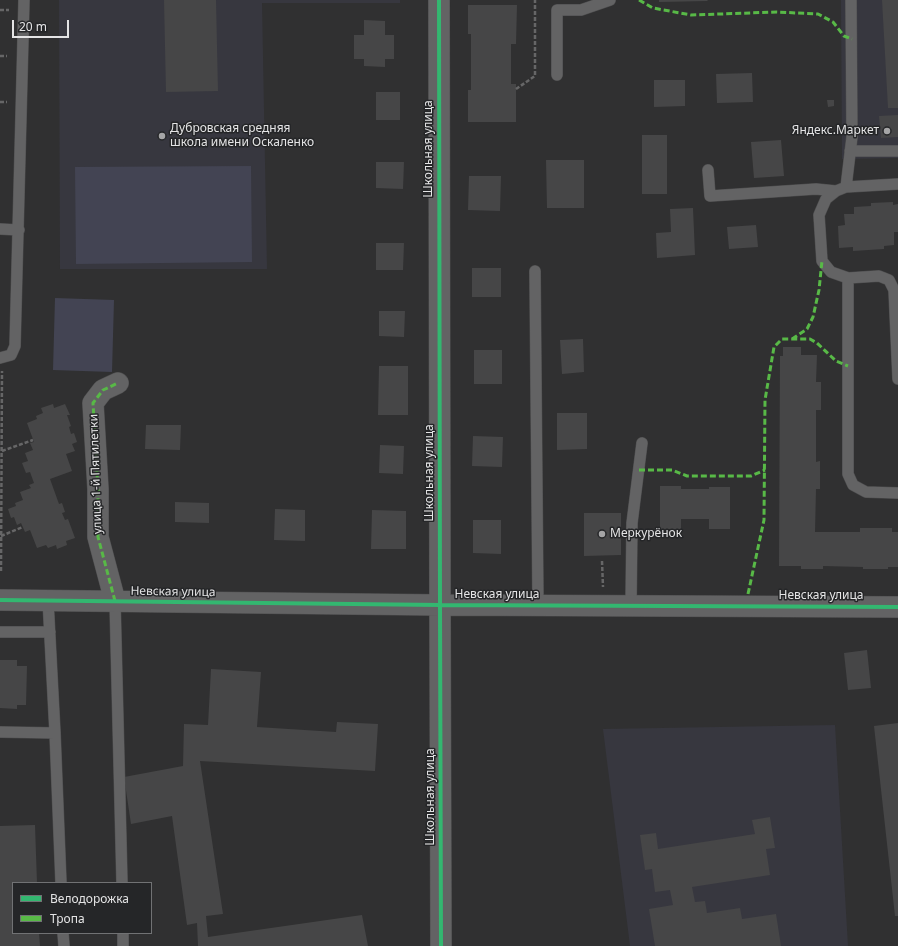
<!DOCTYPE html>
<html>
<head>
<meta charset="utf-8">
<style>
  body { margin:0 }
  #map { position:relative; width:898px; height:946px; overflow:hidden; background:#303031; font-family:"Noto Sans",sans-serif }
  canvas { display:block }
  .legend { position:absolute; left:12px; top:882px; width:140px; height:52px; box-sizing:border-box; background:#252628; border:1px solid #717274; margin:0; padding:5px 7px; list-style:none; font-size:12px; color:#e4e4e5 }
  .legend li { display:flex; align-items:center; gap:8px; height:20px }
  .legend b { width:20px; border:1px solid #717274 }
  .scale { position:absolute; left:12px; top:20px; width:57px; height:18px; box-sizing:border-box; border:2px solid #e4e4e5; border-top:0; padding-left:5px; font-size:12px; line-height:14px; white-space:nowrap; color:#e4e4e5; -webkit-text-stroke:3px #252628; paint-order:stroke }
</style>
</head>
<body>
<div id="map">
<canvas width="898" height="946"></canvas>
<ul class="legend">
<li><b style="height:5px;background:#33b770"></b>Велодорожка</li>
<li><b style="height:5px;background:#58b947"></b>Тропа</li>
</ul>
<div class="scale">20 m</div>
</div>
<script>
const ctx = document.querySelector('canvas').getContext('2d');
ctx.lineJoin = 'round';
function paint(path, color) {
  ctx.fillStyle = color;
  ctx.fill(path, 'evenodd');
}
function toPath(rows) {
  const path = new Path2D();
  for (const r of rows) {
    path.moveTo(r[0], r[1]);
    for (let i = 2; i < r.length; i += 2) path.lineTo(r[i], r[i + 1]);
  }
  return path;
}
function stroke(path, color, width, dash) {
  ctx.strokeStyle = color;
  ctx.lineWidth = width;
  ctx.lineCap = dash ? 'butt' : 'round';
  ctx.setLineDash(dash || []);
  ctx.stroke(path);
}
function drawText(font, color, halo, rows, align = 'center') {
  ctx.font = font + ' "Noto Sans",sans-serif';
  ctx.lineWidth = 3;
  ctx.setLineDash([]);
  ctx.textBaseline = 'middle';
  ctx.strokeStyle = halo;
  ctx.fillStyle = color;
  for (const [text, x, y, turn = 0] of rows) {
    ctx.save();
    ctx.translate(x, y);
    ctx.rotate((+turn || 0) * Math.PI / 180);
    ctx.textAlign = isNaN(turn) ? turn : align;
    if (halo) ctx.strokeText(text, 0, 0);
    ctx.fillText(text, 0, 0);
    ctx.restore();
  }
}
paint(toPath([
  [59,0,400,0,400,3,262,3,267,269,60,269],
  [841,0,898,0,898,158,842,159],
  [835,725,848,946,630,946,603,729]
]), '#37373f');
paint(toPath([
  [251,166,252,262,76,264,75,167],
  [55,298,114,300,112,372,53,370]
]), '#434453');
paint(toPath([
  [164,0,216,0,218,91,166,92],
  [659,0,707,0,708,1,659,2],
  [882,0,898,0,898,108,888,108],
  [468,5,517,5,516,44,511,44,511,84,516,84,516,122,468,122,468,90,471,90,471,34,468,34],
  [364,20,385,21,385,35,394,35,394,59,385,59,385,67,364,66,364,59,354,59,354,35,364,35],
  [752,73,753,102,717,103,716,74],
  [654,80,685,80,685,106,654,107],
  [376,92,400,92,400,120,376,120],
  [827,100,834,100,834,106,828,107],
  [898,115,898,137,881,138,879,116],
  [642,135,667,135,667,194,642,194],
  [781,140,784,176,754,178,751,142],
  [546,160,584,160,584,208,547,208],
  [376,162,404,162,403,189,376,188],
  [469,176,501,176,500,211,468,210],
  [893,202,893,205,898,204,898,232,894,232,894,245,884,246,884,249,853,251,853,247,839,248,838,226,845,225,844,214,854,214,854,207,871,206,871,203],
  [693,208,695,255,657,258,656,233,671,232,670,209],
  [756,225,758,247,729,249,727,227],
  [376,243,404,243,403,270,376,270],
  [472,268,501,268,501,297,472,297],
  [379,311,405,311,404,337,379,336],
  [583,339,584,372,562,374,560,340],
  [783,347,801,347,801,355,817,355,816,382,821,382,821,410,816,410,816,462,820,461,820,489,816,489,815,532,860,532,860,528,892,528,892,532,898,532,898,567,888,567,888,569,863,569,863,567,823,566,823,569,801,569,801,566,779,566,780,356,783,356],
  [474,350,502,350,502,384,474,384],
  [379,366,408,366,408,415,378,415],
  [53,404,54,408,65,404,70,415,67,415,71,426,69,427,71,434,74,433,77,442,72,444,75,451,66,454,72,471,50,479,59,504,62,503,65,512,62,513,65,520,68,519,75,538,66,541,67,545,57,549,56,545,48,548,46,545,37,548,30,530,25,532,21,523,17,525,14,517,11,518,8,509,16,506,15,503,23,500,20,492,31,488,29,485,34,483,30,472,26,473,22,463,28,461,25,453,33,450,30,443,34,442,27,423,37,419,36,416,43,413,41,408],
  [557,413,587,413,587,449,557,450],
  [146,425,181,425,180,450,145,449],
  [473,436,503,437,502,467,472,466],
  [380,445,404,446,403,474,379,473],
  [660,486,681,486,681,489,709,489,709,487,730,487,730,529,709,529,709,519,681,519,681,529,660,529],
  [175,502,209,503,209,523,175,522],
  [275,509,305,510,305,541,274,540],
  [372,510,406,511,406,549,371,549],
  [584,513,621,513,621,555,584,556],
  [473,520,501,520,501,554,473,553],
  [867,650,871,688,848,690,844,653],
  [0,660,17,660,17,666,27,666,26,705,17,705,17,709,0,708],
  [211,669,261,672,257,727,336,732,337,722,378,724,375,771,200,761,223,914,206,916,208,937,362,915,368,946,198,946,197,923,187,925,172,816,131,824,124,777,183,766,184,724,208,725],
  [898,723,898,916,895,916,874,726],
  [770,817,775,848,766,849,770,875,692,887,695,902,705,901,707,913,740,908,742,919,776,914,781,946,655,946,649,909,673,905,670,890,655,892,652,869,645,870,640,835,656,833,658,849,755,834,752,820],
  [35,825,37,883,13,883,13,933,39,933,40,946,0,946,0,826]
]), '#464647');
const service = toPath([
  [851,0,852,137,846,187,836,191,826,199,819,215,822,261,831,272,848,278,848,474,853,485,866,492,898,493],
  [557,75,557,10,581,10,610,0],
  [850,151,898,151],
  [708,170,710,196,816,189,836,191],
  [846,187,898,184],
  [0,229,19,230],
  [535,271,538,605],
  [848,278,879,276,889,280,894,290,898,379],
  [0,358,11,355,15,346,24,0],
  [115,601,122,883],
  [631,605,632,523,642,443],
  [0,632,50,632],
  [0,732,55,733,48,600],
  [55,733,61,883],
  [63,933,64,946],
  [123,933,123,946]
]);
const minor = toPath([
  [439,0,440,605,441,946],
  [0,600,440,605,898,607],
  [115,601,98,537,98,489,93,403,103,390,118,383]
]);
stroke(service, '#4d4d4e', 12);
stroke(minor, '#4d4d4e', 22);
stroke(toPath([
  [0,10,9,10],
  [0,56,7,56],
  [516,89,535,76,535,0],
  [0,102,7,102],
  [2,451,33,440],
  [1,536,23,527],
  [602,561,603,587],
  [1,571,2,371]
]), '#666667', 2.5, [4, 2]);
stroke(service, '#636364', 11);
stroke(minor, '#636364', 21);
stroke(toPath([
  [639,0,653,8,691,15,777,12,818,14,833,22,844,36,852,39],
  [792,339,807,329,813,317,819,290,822,261],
  [639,470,672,470,687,476,751,476,765,470],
  [748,594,764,520,765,400,774,347,782,339,810,339,817,343,836,361,848,366],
  [115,601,98,537,98,489,93,403,103,390,118,383]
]), '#58b947', 3, [6, 3]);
stroke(toPath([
  [439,0,440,605,441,946],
  [0,600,440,605,898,607]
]), '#33b770', 4);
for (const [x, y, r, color] of [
  [887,131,4,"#a5a5a6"],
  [162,136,4,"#a5a5a6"],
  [602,534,4,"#a5a5a6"]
]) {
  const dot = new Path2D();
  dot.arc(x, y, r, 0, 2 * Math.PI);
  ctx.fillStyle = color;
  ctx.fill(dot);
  stroke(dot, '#252628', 1.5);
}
drawText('12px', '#e4e4e5', '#252628', [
  ["Дубровская средняя",170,129],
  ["школа имени Оскаленко",170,143],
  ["Яндекс.Маркет",879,131,"right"],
  ["Меркурёнок",610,534]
], 'left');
drawText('12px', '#e4e4e5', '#252628', [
  ["Школьная улица",429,149,-90],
  ["Школьная улица",430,473,-90],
  ["улица 1-й Пятилетки",96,474,-92],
  ["Невская улица",173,592,1],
  ["Невская улица",497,595],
  ["Невская улица",821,596],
  ["Школьная улица",431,797,-90]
]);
</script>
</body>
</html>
